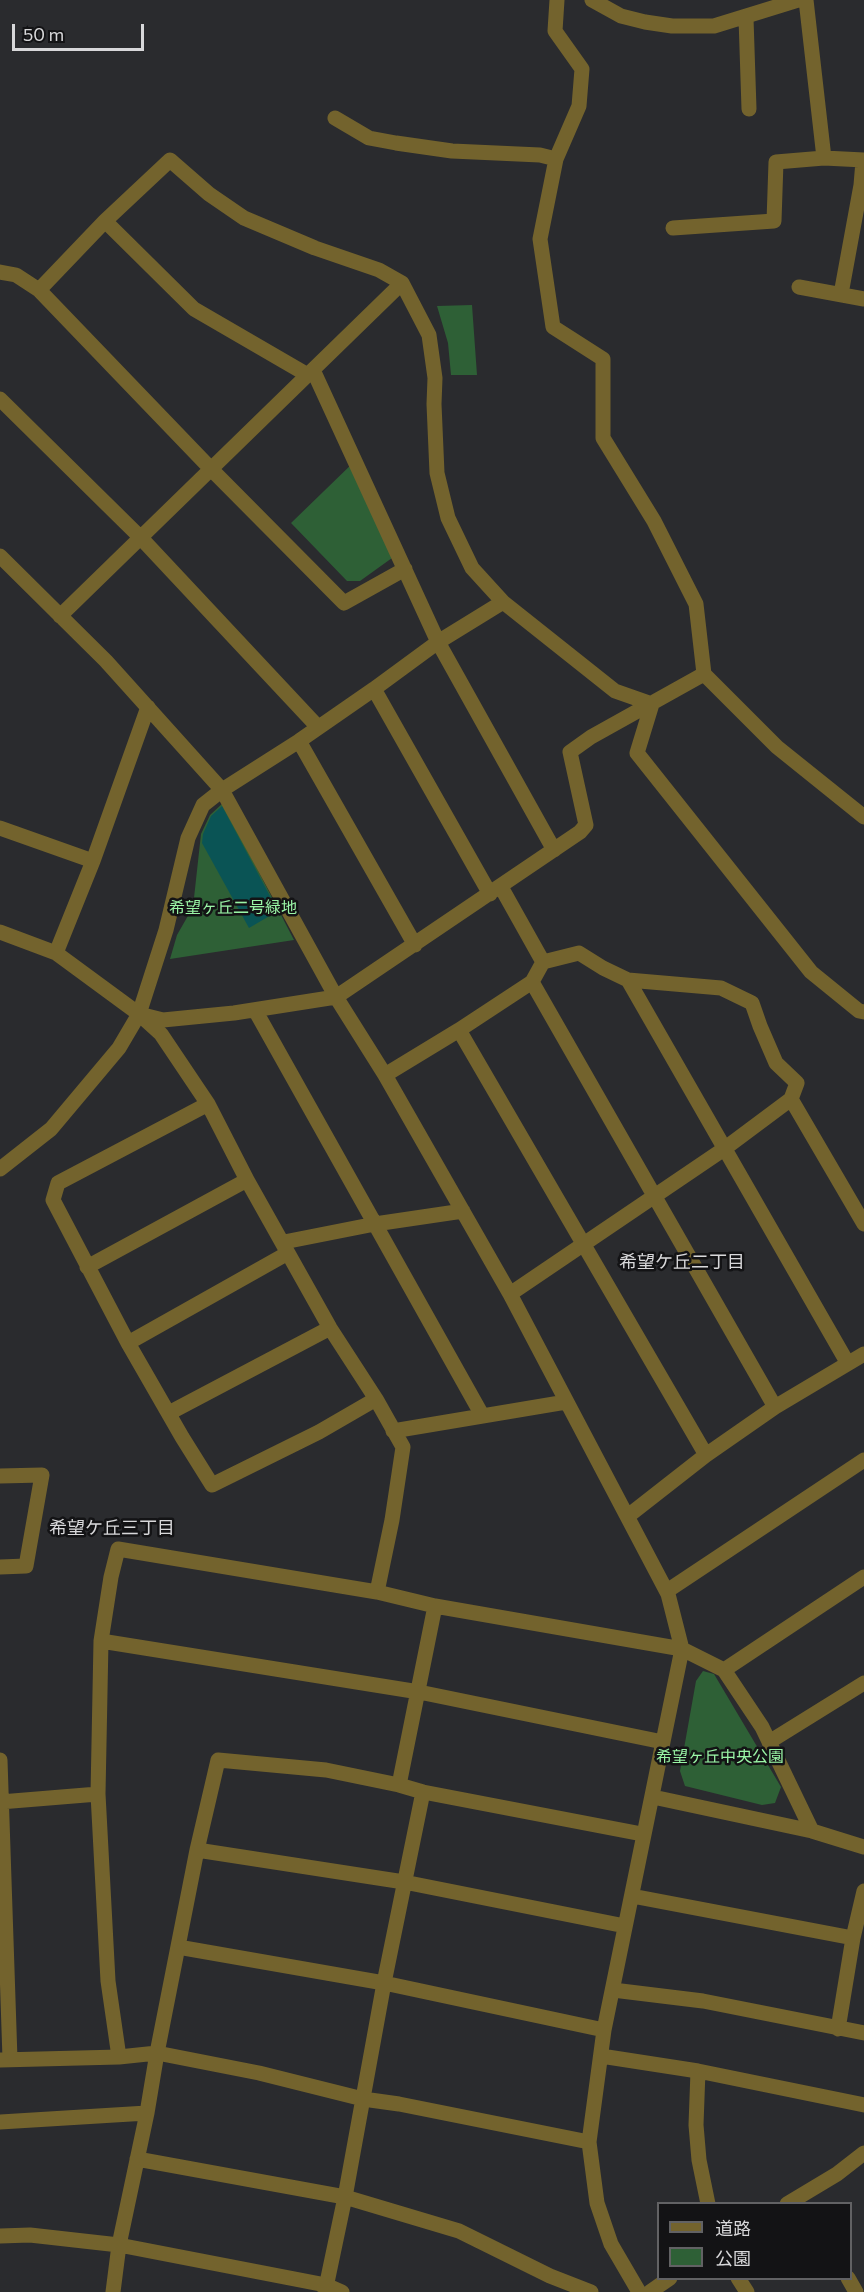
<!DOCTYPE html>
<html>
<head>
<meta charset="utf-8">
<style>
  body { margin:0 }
  #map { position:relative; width:864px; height:2292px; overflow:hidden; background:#2a2b2e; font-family:Commissioner,"Noto Sans JP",sans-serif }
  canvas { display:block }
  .legend { position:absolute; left:657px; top:2202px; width:195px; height:78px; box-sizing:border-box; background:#131315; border:2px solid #626264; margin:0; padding:8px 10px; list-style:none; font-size:18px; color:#d8d8da }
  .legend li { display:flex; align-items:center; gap:12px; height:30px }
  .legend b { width:30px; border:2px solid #626264 }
  .scale { position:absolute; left:12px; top:24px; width:132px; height:27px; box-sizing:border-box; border:3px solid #d8d8da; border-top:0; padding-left:8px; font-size:18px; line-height:21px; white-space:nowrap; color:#d8d8da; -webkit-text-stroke:4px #131315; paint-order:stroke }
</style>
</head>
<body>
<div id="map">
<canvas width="864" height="2292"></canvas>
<ul class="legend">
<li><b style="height:8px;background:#73632d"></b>道路</li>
<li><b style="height:16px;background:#2e6036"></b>公園</li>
</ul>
<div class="scale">50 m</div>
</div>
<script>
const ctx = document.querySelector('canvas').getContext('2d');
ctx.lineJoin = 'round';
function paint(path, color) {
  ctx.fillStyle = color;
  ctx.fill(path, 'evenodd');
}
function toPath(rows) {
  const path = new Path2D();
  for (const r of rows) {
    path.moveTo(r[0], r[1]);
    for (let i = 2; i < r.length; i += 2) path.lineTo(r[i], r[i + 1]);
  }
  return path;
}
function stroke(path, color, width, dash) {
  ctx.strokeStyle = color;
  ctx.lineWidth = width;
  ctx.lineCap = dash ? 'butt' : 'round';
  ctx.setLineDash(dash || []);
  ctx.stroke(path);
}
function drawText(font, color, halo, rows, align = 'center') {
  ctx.font = font + ' Commissioner,"Noto Sans JP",sans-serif';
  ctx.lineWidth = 5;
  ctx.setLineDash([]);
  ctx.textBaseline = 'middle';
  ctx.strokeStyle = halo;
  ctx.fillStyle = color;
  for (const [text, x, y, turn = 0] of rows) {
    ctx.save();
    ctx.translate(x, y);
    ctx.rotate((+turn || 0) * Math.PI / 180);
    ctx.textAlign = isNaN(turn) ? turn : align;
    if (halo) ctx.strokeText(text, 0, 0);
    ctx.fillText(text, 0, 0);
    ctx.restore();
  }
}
paint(toPath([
  [472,305,477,375,451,375,448,343,437,306],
  [356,460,392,558,360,581,347,581,291,523],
  [223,803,294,940,170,959,177,935,193,907,201,834,210,815],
  [703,1671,714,1674,781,1787,775,1803,762,1805,685,1786,680,1771,696,1681]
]), '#2e6036');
paint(toPath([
  [222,806,278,911,249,928,202,843,203,834,211,816]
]), '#0a5455');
stroke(toPath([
  [557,0,555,31,582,69,579,106,556,159,540,239,553,327,603,359,603,438,654,521,696,604,704,674,777,747,864,817],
  [592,0,621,16,645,22,672,26,714,26,798,0],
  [806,0,824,158],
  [746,18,749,109],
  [335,118,369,138,396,143,452,151,540,155,556,159],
  [105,221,194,309,306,374],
  [673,228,774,221,776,162,824,158,864,160],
  [0,272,16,275,39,290,212,470,344,603,405,569],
  [799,287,864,299],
  [39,290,105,221,170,160,209,194,244,218,315,248,379,270,402,283,429,335,435,378,434,404,437,473,448,518,472,568,503,602,615,691,652,704],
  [841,294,861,185,863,161],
  [313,370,438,642,554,850],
  [0,399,141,538,317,726],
  [0,556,106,661,222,790,336,997,385,1075,510,1294,668,1594,682,1649,604,2030,589,2142,597,2203,611,2244,639,2292],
  [60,616,402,283],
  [374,689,490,894],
  [652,704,637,753,811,972,859,1011,864,1012],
  [299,741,415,945],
  [0,828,93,861],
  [501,887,543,962],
  [0,932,56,953,139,1014,161,1034,208,1104,247,1180,330,1328,376,1399,403,1447,392,1520,377,1592],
  [56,953,93,861,148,707],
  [628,980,847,1362],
  [532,982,775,1407],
  [255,1010,482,1415],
  [143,1015,163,1020,234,1013,336,997,580,832,586,825,570,752,591,737,704,674],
  [459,1030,706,1455],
  [385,1075,459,1030,532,982,543,962,579,953,603,968,628,980,721,988,752,1003,760,1026,776,1063,797,1083,791,1099,724,1149,510,1294],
  [791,1099,864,1224],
  [208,1104,58,1183,53,1200,128,1343,182,1437,212,1485,319,1432,376,1399],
  [0,1169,51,1129,119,1048,139,1014,166,930,188,838,203,805,222,790,299,741,374,689,438,642,503,602],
  [284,1242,375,1224,463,1211],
  [87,1267,247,1180],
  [128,1343,288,1253],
  [169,1413,330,1328],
  [393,1431,566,1402],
  [0,1476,42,1475,26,1566,0,1567],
  [628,1516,706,1455,775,1407,864,1354],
  [667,1591,864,1460],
  [101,1641,419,1692,663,1742],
  [724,1670,864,1577],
  [769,1742,864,1683],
  [0,1760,10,2059],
  [399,1785,435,1606],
  [653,1797,812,1831,864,1847],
  [0,1802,98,1794],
  [197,1850,404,1882,625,1926],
  [632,1896,853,1938],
  [178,1947,384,1983,604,2030],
  [613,1990,703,2001,864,2033],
  [838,2029,853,1938,864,1891],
  [601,2056,698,2071,864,2105],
  [119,2057,108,1981,98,1794,101,1641,111,1577,118,1549,377,1592,435,1606,682,1649,724,1670,762,1727,812,1831],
  [0,2060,119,2057,157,2053,259,2073,363,2099,399,2104,589,2142],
  [698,2071,696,2125,699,2160,708,2204],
  [0,2122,147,2113],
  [137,2159,345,2197,459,2231,550,2276,591,2292],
  [787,2204,837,2174,864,2153],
  [0,2236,30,2235,119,2245,326,2285,342,2292],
  [738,2278,747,2292],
  [848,2278,856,2292],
  [113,2292,119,2245,147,2113,157,2053,197,1850,218,1760,326,1770,399,1785,423,1792,642,1834],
  [325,2292,345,2197,384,1983,423,1792],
  [650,2292,670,2278]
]), '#73632d', 15);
drawText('16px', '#9af5a6', '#131315', [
  ["希望ヶ丘二号緑地",233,908],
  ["希望ヶ丘中央公園",720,1757]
]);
drawText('18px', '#d8d8da', '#131315', [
  ["希望ケ丘二丁目",682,1262],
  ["希望ケ丘三丁目",112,1528]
]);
</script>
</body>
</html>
